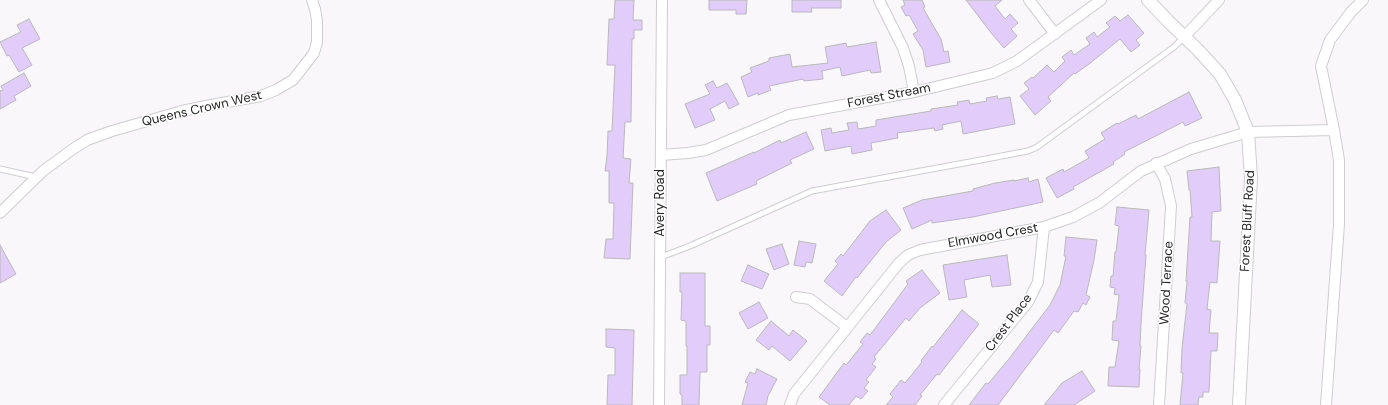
<!DOCTYPE html>
<html>
<head>
<meta charset="utf-8">
<style>
  body { margin:0 }
  canvas { display:block; background:#f9f7fa }
</style>
</head>
<body>
<canvas width="1388" height="405"></canvas>
<script>
const ctx = document.querySelector('canvas').getContext('2d');
ctx.lineJoin = 'round';
function paint(path, color) {
  ctx.fillStyle = color;
  ctx.fill(path, 'evenodd');
}
function toPath(rows) {
  const path = new Path2D();
  for (const r of rows) {
    path.moveTo(r[0], r[1]);
    for (let i = 2; i < r.length; i += 2) path.lineTo(r[i], r[i + 1]);
  }
  return path;
}
function stroke(path, color, width, dash) {
  ctx.strokeStyle = color;
  ctx.lineWidth = width;
  ctx.lineCap = dash ? 'butt' : 'round';
  ctx.setLineDash(dash || []);
  ctx.stroke(path);
}
function drawText(font, color, halo, rows, align = 'center') {
  ctx.font = font + ' "DM Sans",sans-serif';
  ctx.lineWidth = 3;
  ctx.setLineDash([]);
  ctx.textBaseline = 'middle';
  ctx.strokeStyle = halo;
  ctx.fillStyle = color;
  for (const [text, x, y, turn = 0] of rows) {
    ctx.save();
    ctx.translate(x, y);
    ctx.rotate((+turn || 0) * Math.PI / 180);
    ctx.textAlign = isNaN(turn) ? turn : align;
    if (halo) ctx.strokeText(text, 0, 0);
    ctx.fillText(text, 0, 0);
    ctx.restore();
  }
}
const building = toPath([
  [615,0,634,0,633,20,642,20,642,30,634,30,634,39,632,39,631,122,625,122,623,158,631,159,629,183,633,183,630,259,604,258,606,239,613,239,614,203,609,203,609,171,605,171,607,156,608,131,612,131,615,65,607,65,609,19,614,19,615,0],
  [709,0,747,0,746,14,736,14,736,10,709,10,709,0],
  [792,0,841,0,841,8,811,8,812,12,792,12,792,0],
  [903,0,922,0,925,7,923,8,941,39,944,52,948,51,950,62,926,67,923,50,913,34,918,31,909,15,906,16,901,7,905,5,903,0],
  [966,0,1002,0,995,6,1005,19,1010,14,1018,23,1011,29,1017,36,1004,48,992,34,966,0],
  [1128,15,1144,33,1136,40,1140,45,1131,52,1120,39,1089,64,1075,74,1074,73,1048,97,1051,101,1035,115,1020,96,1029,89,1024,83,1032,77,1033,78,1047,65,1054,72,1065,61,1062,57,1071,50,1074,55,1090,44,1086,38,1094,32,1097,37,1110,27,1106,23,1115,16,1120,21,1128,15],
  [29,19,40,39,22,48,32,65,19,72,9,55,7,56,0,42,21,32,17,25,29,19],
  [876,42,881,72,871,73,870,70,842,76,840,67,822,71,823,79,804,81,803,79,769,86,771,90,758,95,758,93,748,97,741,77,752,72,750,68,769,61,769,58,790,54,792,67,828,63,825,47,846,43,847,47,876,42],
  [24,73,31,86,14,96,16,100,0,109,0,91,3,90,1,86,24,73],
  [713,81,717,88,727,83,739,104,729,109,725,101,710,109,715,120,695,128,685,104,710,94,705,85,713,81],
  [1189,92,1202,118,1185,126,1183,122,1124,152,1125,154,1113,162,1114,164,1073,187,1074,189,1057,198,1046,178,1063,169,1064,172,1089,158,1085,151,1105,139,1101,133,1117,123,1118,124,1136,115,1138,119,1189,92],
  [997,96,998,99,1010,97,1015,124,963,134,961,121,942,125,943,129,935,131,934,128,897,133,898,138,871,143,872,150,852,154,851,146,825,151,821,130,831,128,832,133,849,130,847,123,857,122,858,129,876,126,876,120,931,111,931,109,958,105,957,102,969,100,970,104,987,101,986,98,997,96],
  [806,132,814,149,790,160,792,163,756,181,757,184,717,201,706,173,754,152,754,153,780,140,781,143,806,132],
  [1219,167,1221,211,1212,212,1211,241,1220,241,1217,283,1210,282,1207,309,1211,310,1209,333,1218,333,1217,351,1211,351,1209,392,1203,392,1203,397,1199,397,1198,405,1180,405,1183,373,1181,373,1182,348,1187,304,1185,303,1187,281,1186,281,1190,217,1192,217,1190,190,1189,190,1187,171,1219,167],
  [1028,178,1029,182,1038,179,1043,202,973,217,932,223,932,220,912,229,903,208,922,200,973,191,973,189,995,183,1014,180,1014,181,1028,178],
  [1117,207,1149,210,1145,255,1146,255,1141,323,1140,346,1141,346,1139,369,1140,369,1139,387,1108,386,1109,367,1115,367,1119,341,1112,340,1113,321,1116,321,1119,295,1114,294,1115,288,1110,287,1111,276,1113,276,1115,252,1116,252,1119,226,1115,225,1117,207],
  [886,210,901,230,886,242,857,278,856,277,842,296,824,281,838,264,835,261,841,254,843,256,870,221,886,210],
  [1066,237,1097,240,1094,260,1086,295,1090,297,1086,305,1083,303,1078,312,1074,311,1058,333,1054,330,998,405,969,405,986,383,988,384,1008,360,1050,305,1060,285,1066,256,1064,256,1066,237],
  [799,241,816,244,812,263,806,262,805,267,794,265,799,241],
  [782,244,789,264,774,270,766,249,782,244],
  [0,245,16,274,0,283,0,245],
  [1007,255,1011,285,992,287,990,275,964,280,967,297,949,300,943,265,1007,255],
  [748,265,769,274,762,289,741,281,748,265],
  [922,270,940,293,920,308,909,321,906,318,874,357,876,359,872,364,876,367,866,380,869,382,864,388,868,391,861,399,856,396,849,405,830,405,819,397,844,363,846,365,863,344,860,342,867,333,870,335,891,307,908,284,906,281,922,270],
  [680,273,705,273,705,326,710,326,710,345,707,345,707,372,700,372,699,405,682,405,682,395,680,394,680,375,687,375,687,346,686,346,686,321,681,320,682,292,680,292,680,273],
  [759,302,768,318,748,329,739,313,759,302],
  [962,310,979,324,953,357,939,375,937,374,920,395,922,396,915,405,886,405,893,397,890,394,901,380,905,383,922,362,921,361,932,346,933,347,962,310],
  [771,321,789,336,793,330,807,341,790,361,772,346,769,350,756,340,771,321],
  [606,329,634,330,632,405,607,405,608,375,615,375,615,348,606,347,606,329],
  [757,369,777,379,768,396,766,405,742,405,748,383,745,382,750,372,755,374,757,369],
  [1082,371,1095,391,1074,405,1044,405,1062,383,1082,371]
]);
paint(building, '#e2cdfa');
stroke(building, '#b9b8bb', 1);
const service = toPath([
  [0,169,36,177],
  [661,257,690,246,812,191,970,162,1028,151,1037,147,1174,47,1184,37]
]);
const minor = toPath([
  [879,0,903,48,909,66,914,92],
  [1029,0,1055,34],
  [1184,37,1219,0],
  [661,155,688,153,706,150,789,115,914,92,993,73,1017,61,1101,0],
  [1156,163,1165,179,1171,206,1159,405],
  [0,213,43,171,73,149,87,140,112,131,182,111,211,105,261,96,276,90,293,80,314,53,317,42,317,20,315,9,312,0],
  [796,297,810,299,847,327],
  [659,405,662,0],
  [790,405,794,394,899,263,908,255,920,250,1044,227,1073,217,1099,203,1141,171,1191,149,1248,132,1334,130],
  [944,405,1028,302,1038,282,1044,227],
  [1326,405,1339,224,1339,160,1334,130,1321,66,1330,40,1351,12,1363,0]
]);
const tertiary = toPath([
  [1148,0,1168,21,1198,50,1220,74,1235,100,1248,132,1251,178,1239,405]
]);
stroke(service, '#cecdd0', 7);
stroke(minor, '#cecdd0', 12);
stroke(tertiary, '#cecdd0', 14);
stroke(service, '#fff', 5);
stroke(minor, '#fff', 10);
stroke(tertiary, '#fff', 12);
drawText('13px', '#262526', '#fff', [
  ["Forest Stream",889,96,-11],
  ["Queens Crown West",202,109,-13],
  ["Avery Road",661,203,-90],
  ["Forest Bluff Road",1248,221,-87],
  ["Elmwood Crest",993,236,-10],
  ["Wood Terrace",1167,283,-87],
  ["Crest Place",1009,323,-53]
]);
</script>
</body>
</html>
